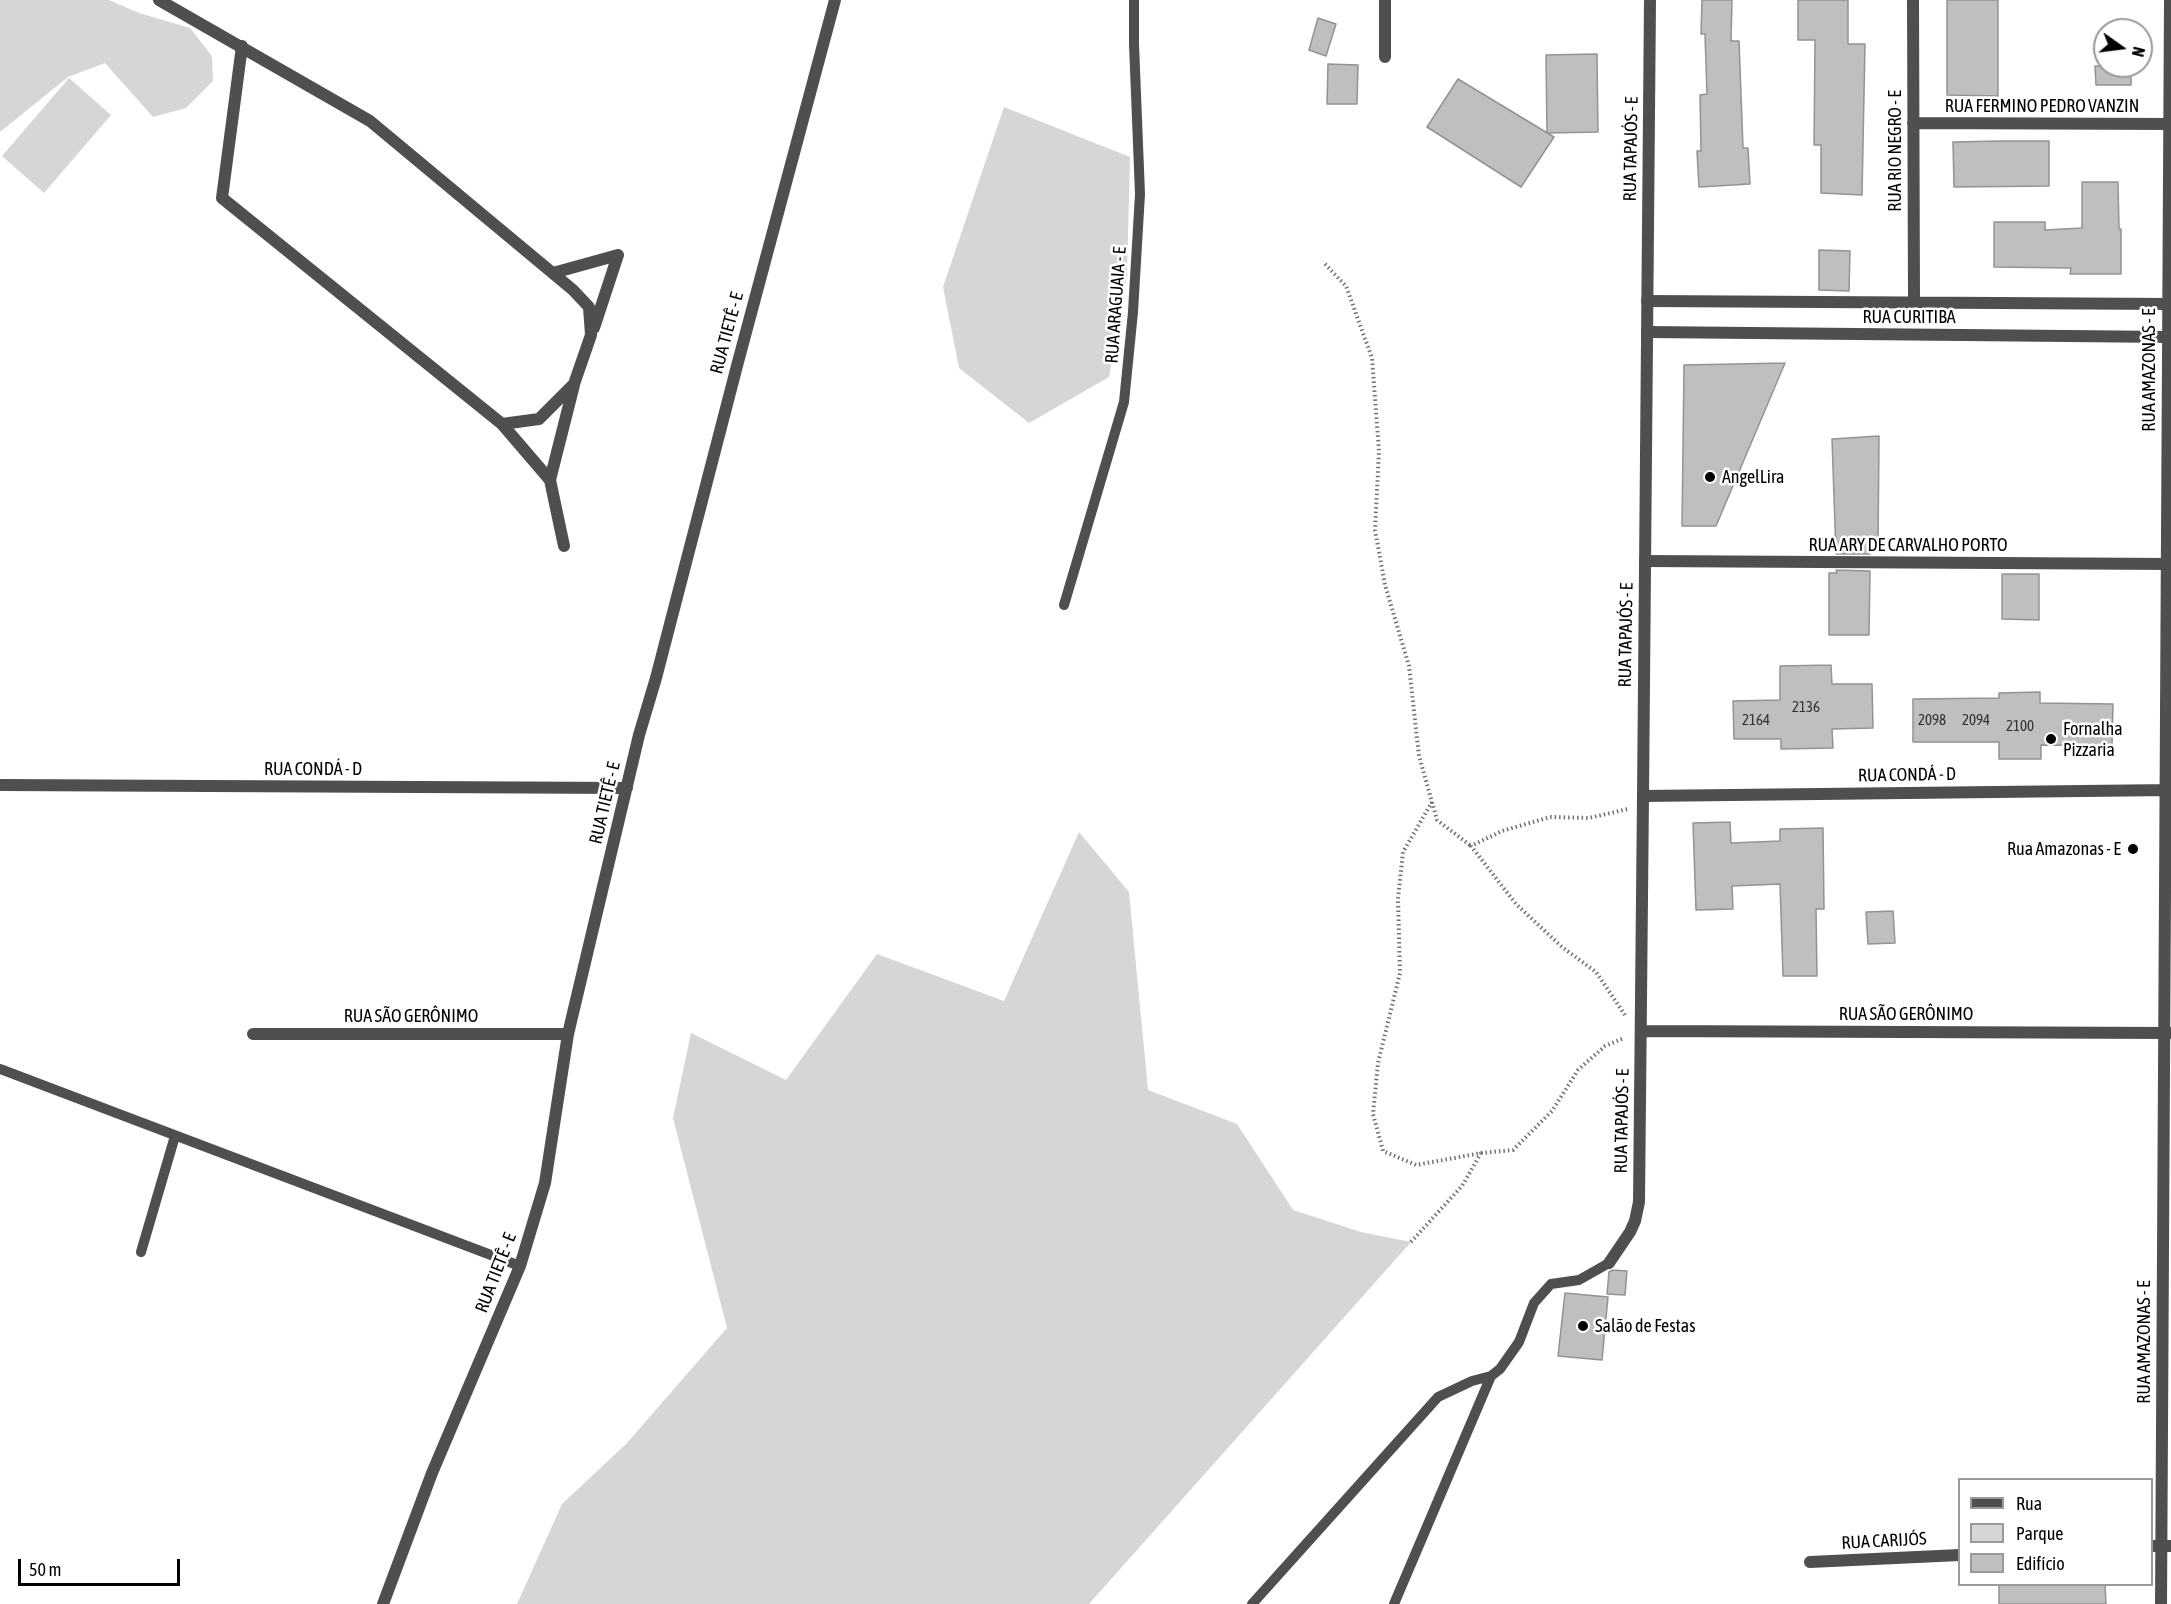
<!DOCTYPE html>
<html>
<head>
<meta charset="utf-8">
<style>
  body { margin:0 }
  #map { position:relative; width:2171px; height:1604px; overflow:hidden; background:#fff; font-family:"Asap Condensed",sans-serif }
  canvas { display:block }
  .legend { position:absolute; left:1958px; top:1478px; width:195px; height:108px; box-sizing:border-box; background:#fff; border:2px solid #999; margin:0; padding:8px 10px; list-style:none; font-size:18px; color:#000 }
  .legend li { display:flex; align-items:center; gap:12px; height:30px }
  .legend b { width:30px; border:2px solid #999 }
  .north { position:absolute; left:2093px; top:18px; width:60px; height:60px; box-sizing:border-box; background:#fff; border:2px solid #999; border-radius:50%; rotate:104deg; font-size:16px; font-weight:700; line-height:24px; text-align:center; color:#000 }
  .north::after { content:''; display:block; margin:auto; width:21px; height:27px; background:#000; clip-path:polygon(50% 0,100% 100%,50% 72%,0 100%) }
  .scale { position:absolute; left:18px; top:1559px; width:162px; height:27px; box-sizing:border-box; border:3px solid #000; border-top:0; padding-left:8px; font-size:18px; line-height:21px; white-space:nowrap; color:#000; -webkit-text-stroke:4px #fff; paint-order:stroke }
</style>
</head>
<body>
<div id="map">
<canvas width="2171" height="1604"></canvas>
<ul class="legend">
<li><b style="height:8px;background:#4f4f4f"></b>Rua</li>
<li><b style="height:16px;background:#d6d6d6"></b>Parque</li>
<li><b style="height:16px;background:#bfbfbf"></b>Edifício</li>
</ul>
<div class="north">N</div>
<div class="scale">50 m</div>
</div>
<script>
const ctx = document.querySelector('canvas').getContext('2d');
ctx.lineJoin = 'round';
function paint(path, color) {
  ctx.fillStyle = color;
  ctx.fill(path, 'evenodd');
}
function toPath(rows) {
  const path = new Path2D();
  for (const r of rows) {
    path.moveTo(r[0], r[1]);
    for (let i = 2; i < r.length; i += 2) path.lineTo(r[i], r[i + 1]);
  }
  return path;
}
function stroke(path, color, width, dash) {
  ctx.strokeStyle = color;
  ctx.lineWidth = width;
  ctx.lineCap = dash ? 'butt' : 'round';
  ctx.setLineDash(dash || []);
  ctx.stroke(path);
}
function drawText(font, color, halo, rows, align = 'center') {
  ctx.font = font + ' "Asap Condensed",sans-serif';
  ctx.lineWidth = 5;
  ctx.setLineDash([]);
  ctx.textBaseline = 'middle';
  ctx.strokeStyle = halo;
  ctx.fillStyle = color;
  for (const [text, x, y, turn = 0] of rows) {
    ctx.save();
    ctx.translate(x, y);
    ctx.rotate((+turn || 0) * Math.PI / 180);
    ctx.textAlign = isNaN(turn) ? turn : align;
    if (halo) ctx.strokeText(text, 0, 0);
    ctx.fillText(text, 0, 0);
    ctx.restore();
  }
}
paint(toPath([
  [0,0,109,0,139,13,190,28,212,56,213,81,186,108,153,117,105,63,68,77,0,132],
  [69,78,111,115,44,193,2,156],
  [1004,107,1130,157,1127,274,1109,377,1029,423,959,368,943,287],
  [1079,832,1129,892,1148,1090,1237,1124,1293,1210,1361,1232,1411,1242,1089,1604,517,1604,562,1504,627,1443,727,1328,673,1118,691,1033,786,1080,877,954,1004,1001]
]), '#d6d6d6');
const building = toPath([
  [1702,0,1732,0,1731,41,1739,41,1743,148,1748,148,1750,184,1699,187,1697,151,1701,151,1700,95,1707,94,1705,34,1701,34,1702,0],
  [1798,0,1848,0,1848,44,1865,44,1862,195,1821,193,1821,145,1814,145,1815,40,1798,40,1798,0],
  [1947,0,1998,0,1998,96,1947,95,1947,0],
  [1318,18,1336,24,1326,56,1309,50,1318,18],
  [1597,54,1598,132,1547,133,1546,55,1597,54],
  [1328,64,1358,65,1357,104,1327,104,1328,64],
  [2095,66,2131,66,2131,85,2096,85,2095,66],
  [1458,79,1554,137,1521,187,1427,127,1458,79],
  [2001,141,2049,141,2049,186,1954,187,1953,142,2001,141],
  [2082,182,2118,182,2119,229,2121,229,2121,274,2070,274,2071,268,1994,267,1994,222,2045,222,2045,230,2082,228,2082,182],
  [1819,250,1850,251,1849,291,1819,290,1819,250],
  [1785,363,1716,526,1682,526,1684,365,1785,363],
  [1879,436,1878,549,1870,549,1870,554,1836,554,1832,439,1879,436],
  [1836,570,1870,571,1869,635,1829,635,1829,573,1837,573,1836,570],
  [2002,574,2039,574,2039,620,2002,619,2002,574],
  [1831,665,1832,684,1872,684,1873,728,1832,729,1833,748,1781,749,1781,739,1734,739,1733,701,1780,700,1780,666,1831,665],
  [2040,692,2040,703,2113,704,2112,746,2041,745,2041,759,1999,759,1999,742,1913,742,1913,699,1999,698,1999,693,2040,692],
  [1730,822,1731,843,1780,841,1780,829,1823,828,1824,909,1816,909,1817,976,1783,976,1780,884,1732,886,1733,909,1696,910,1693,823,1730,822],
  [1893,911,1895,943,1868,944,1866,912,1893,911],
  [1613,1270,1627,1271,1625,1295,1607,1294,1609,1272,1613,1270],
  [1565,1293,1608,1297,1602,1360,1558,1356,1565,1293],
  [1999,1584,2105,1584,2106,1604,1999,1604,1999,1584]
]);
paint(building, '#bfbfbf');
stroke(building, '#939393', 1.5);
stroke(toPath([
  [1325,264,1346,286,1372,358,1379,451,1375,530,1385,585,1409,666,1419,756,1437,820,1471,846],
  [1625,1015,1596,972,1562,947,1516,904,1471,846,1502,831,1550,817,1589,818,1628,809],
  [1481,1153,1513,1150,1552,1111,1578,1070,1605,1046,1624,1038],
  [1411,1242,1462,1186,1481,1153,1416,1165,1383,1151,1373,1114,1378,1063,1400,973,1398,899,1403,852,1432,802]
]), '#717171', 4, [1.5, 3]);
stroke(toPath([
  [1064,605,1124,402,1133,312,1140,194,1134,44,1134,0],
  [0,1069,520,1266],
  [141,1252,175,1136],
  [1252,1604,1438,1397,1472,1381,1491,1376,1500,1369,1519,1342,1534,1303,1551,1284,1579,1280,1609,1263],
  [1394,1604,1491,1376]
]), '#4f4f4f', 10);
stroke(toPath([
  [159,0,370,121,573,290,589,307,591,335,574,384,539,419,502,424],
  [1385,0,1385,57],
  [1913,0,1914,302],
  [242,46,222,198,502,424,550,480,564,546],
  [1913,123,2171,124],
  [553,273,618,255],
  [1647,301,2171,304],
  [594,328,618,255],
  [1647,332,2171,337],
  [550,480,574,385],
  [1645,561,2171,564],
  [0,785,627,788],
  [1641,1031,2171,1033],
  [253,1034,568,1034],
  [1609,1263,1630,1232,1635,1221,1639,1202,1643,796],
  [2152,1546,2171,1546],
  [1810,1562,1960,1555],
  [383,1604,432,1473,520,1266,545,1183,568,1034,639,735,656,678,738,362,835,0]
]), '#4f4f4f', 12);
stroke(toPath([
  [1650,0,1643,796,2171,790],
  [2161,1604,2170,0]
]), '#4f4f4f', 12);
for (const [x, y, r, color] of [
  [1710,477,6,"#000"],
  [2051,739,6,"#000"],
  [2133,849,6,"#000"],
  [1583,1326,6,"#000"]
]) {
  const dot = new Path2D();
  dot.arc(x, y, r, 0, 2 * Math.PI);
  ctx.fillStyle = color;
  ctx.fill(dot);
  stroke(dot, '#fff', 2);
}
drawText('15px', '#303030', null, [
  ["2136",1806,707],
  ["2164",1756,720],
  ["2098",1932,720],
  ["2094",1976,720],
  ["2100",2020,726]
]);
drawText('18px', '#000', '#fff', [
  ["RUA FERMINO PEDRO VANZIN",2042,106],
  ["RUA TAPAJÓS - E",1631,149,-89],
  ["RUA RIO NEGRO - E",1895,151,-90],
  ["RUA ARAGUAIA - E",1116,305,-86],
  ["RUA CURITIBA",1909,317],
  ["RUA TIETÊ - E",727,333,-75],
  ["RUA AMAZONAS - E",2149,370,-90],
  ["RUA ARY DE CARVALHO PORTO",1908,545],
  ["RUA TAPAJÓS - E",1626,635,-89],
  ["RUA CONDÁ - D",313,769],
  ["RUA CONDÁ - D",1907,775,-1],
  ["RUA TIETÊ - E",605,803,-77],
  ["RUA SÃO GERÔNIMO",1906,1014],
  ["RUA SÃO GERÔNIMO",411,1016],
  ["RUA TAPAJÓS - E",1622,1121,-89],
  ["RUA TIETÊ - E",496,1273,-69],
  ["RUA AMAZONAS - E",2144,1342,-90],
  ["RUA CARIJÓS",1884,1541,-3]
]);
drawText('18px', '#000', '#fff', [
  ["AngelLira",1722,477],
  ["Fornalha",2063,729],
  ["Pizzaria",2063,750],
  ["Rua Amazonas - E",2121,849,"right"],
  ["Salão de Festas",1595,1326]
], 'left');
</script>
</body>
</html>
